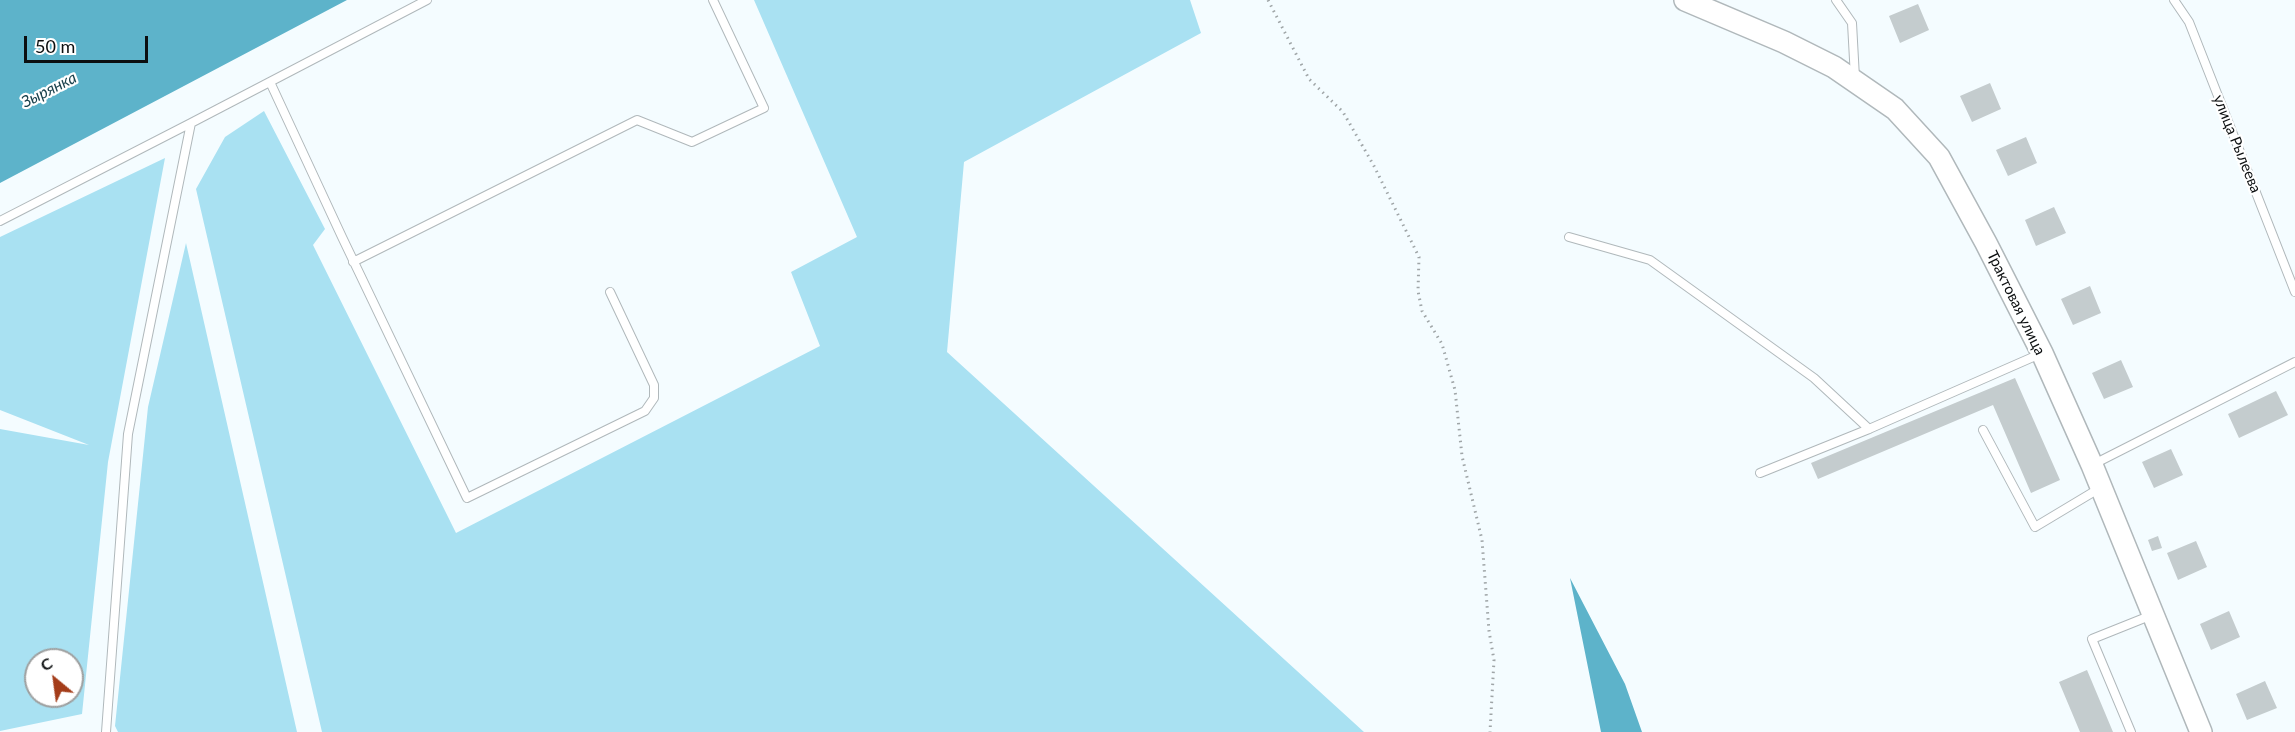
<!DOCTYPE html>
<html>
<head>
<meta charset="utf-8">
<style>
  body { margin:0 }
  #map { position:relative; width:2295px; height:732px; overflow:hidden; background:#f4fcff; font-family:Lato,sans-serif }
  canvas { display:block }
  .north { position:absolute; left:24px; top:648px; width:60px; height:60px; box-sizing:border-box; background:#fff; border:2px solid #9e9f9f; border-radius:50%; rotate:331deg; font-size:16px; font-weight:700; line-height:24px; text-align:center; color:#0c0f10 }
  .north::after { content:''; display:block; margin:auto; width:21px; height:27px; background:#a43d1a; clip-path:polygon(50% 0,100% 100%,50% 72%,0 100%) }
  .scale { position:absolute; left:24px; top:36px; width:124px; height:27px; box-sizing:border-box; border:3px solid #0c0f10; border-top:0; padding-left:8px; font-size:18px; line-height:21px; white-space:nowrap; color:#0c0f10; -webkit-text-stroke:4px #fff; paint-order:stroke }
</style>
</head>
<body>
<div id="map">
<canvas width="2295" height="732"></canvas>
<div class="north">С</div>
<div class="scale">50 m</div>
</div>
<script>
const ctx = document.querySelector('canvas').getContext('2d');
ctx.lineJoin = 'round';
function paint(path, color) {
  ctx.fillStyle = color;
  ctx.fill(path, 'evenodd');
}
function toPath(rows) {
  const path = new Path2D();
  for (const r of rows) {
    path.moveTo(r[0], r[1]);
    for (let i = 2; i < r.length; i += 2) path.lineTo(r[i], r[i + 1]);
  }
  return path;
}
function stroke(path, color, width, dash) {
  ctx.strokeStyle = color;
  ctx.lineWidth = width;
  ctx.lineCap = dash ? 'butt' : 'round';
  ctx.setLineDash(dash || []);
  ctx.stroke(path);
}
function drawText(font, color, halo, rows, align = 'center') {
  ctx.font = font + ' Lato,sans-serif';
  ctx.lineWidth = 4.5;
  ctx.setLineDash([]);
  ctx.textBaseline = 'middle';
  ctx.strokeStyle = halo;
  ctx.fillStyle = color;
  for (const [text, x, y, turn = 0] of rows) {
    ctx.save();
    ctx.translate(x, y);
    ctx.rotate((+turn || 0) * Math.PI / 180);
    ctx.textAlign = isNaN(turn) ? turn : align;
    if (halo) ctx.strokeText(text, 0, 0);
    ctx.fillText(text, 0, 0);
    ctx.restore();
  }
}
paint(toPath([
  [754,0,1190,0,1201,33,964,162,947,352,1364,732,322,732,196,189,225,137,264,111,325,229,313,245,456,533,820,346,791,272,857,237],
  [165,158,108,462,82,714,0,731,0,429,89,445,0,410,0,237],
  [36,660,72,660,72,696,36,696],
  [186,243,297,732,118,732,115,726,148,407]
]), '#a9e1f2');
paint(toPath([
  [0,0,347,0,0,183],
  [1570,578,1625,684,1642,732,1601,732]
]), '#5db3ca');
paint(toPath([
  [1918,4,1929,30,1900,43,1889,16],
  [1990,83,2001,109,1972,122,1960,96],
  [2026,137,2037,163,2008,176,1996,150],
  [2054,207,2066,233,2036,246,2025,220],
  [2090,286,2101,313,2073,325,2061,299],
  [2121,360,2133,387,2104,399,2092,373],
  [2015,378,2060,480,2031,493,1993,405,1818,479,1811,463],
  [2276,391,2288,415,2239,438,2228,414],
  [2171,449,2183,475,2154,488,2142,462],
  [2158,536,2162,548,2152,551,2148,540],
  [2196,541,2207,567,2178,580,2167,553],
  [2229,611,2240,637,2211,650,2200,624],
  [2087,670,2113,732,2080,732,2059,682],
  [2265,681,2277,708,2247,720,2236,694]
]), '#c4ccce');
const lane = toPath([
  [1836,0,1852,23,1855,78],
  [2174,0,2189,22,2295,292],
  [270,82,342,237,467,498,645,411,654,398,654,385,610,292],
  [0,221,191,123],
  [1569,237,1650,260,1814,378,1869,429],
  [353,262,637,120,692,142,764,108,713,0],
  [1983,430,2035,527,2100,488],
  [2094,464,2295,362],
  [1760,473,1869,429,2040,354],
  [106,732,128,434,191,123,427,0],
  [2131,732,2092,639,2152,615]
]);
const secondary = toPath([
  [1685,0,1784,42,1834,67,1895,109,1939,157,1986,243,2042,353,2092,465,2201,732]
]);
stroke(lane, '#b0b8bb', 10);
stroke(secondary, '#b0b8bb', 24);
stroke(toPath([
  [1268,0,1309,79,1343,112,1374,166,1419,257,1418,291,1422,311,1442,344,1455,390,1462,456,1482,540,1489,631,1494,660,1490,732]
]), '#9fa5a7', 3, [1.5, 4.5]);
stroke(lane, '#fff', 8);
stroke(secondary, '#fff', 21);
drawText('15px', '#0c0f10', '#fff', [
  ["улица Рылеева",2237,144,68],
  ["Трактовая улица",2016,303,64]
]);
drawText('italic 16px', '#1a424d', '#fff', [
  ["Зырянка",49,90,-27]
]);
</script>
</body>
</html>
